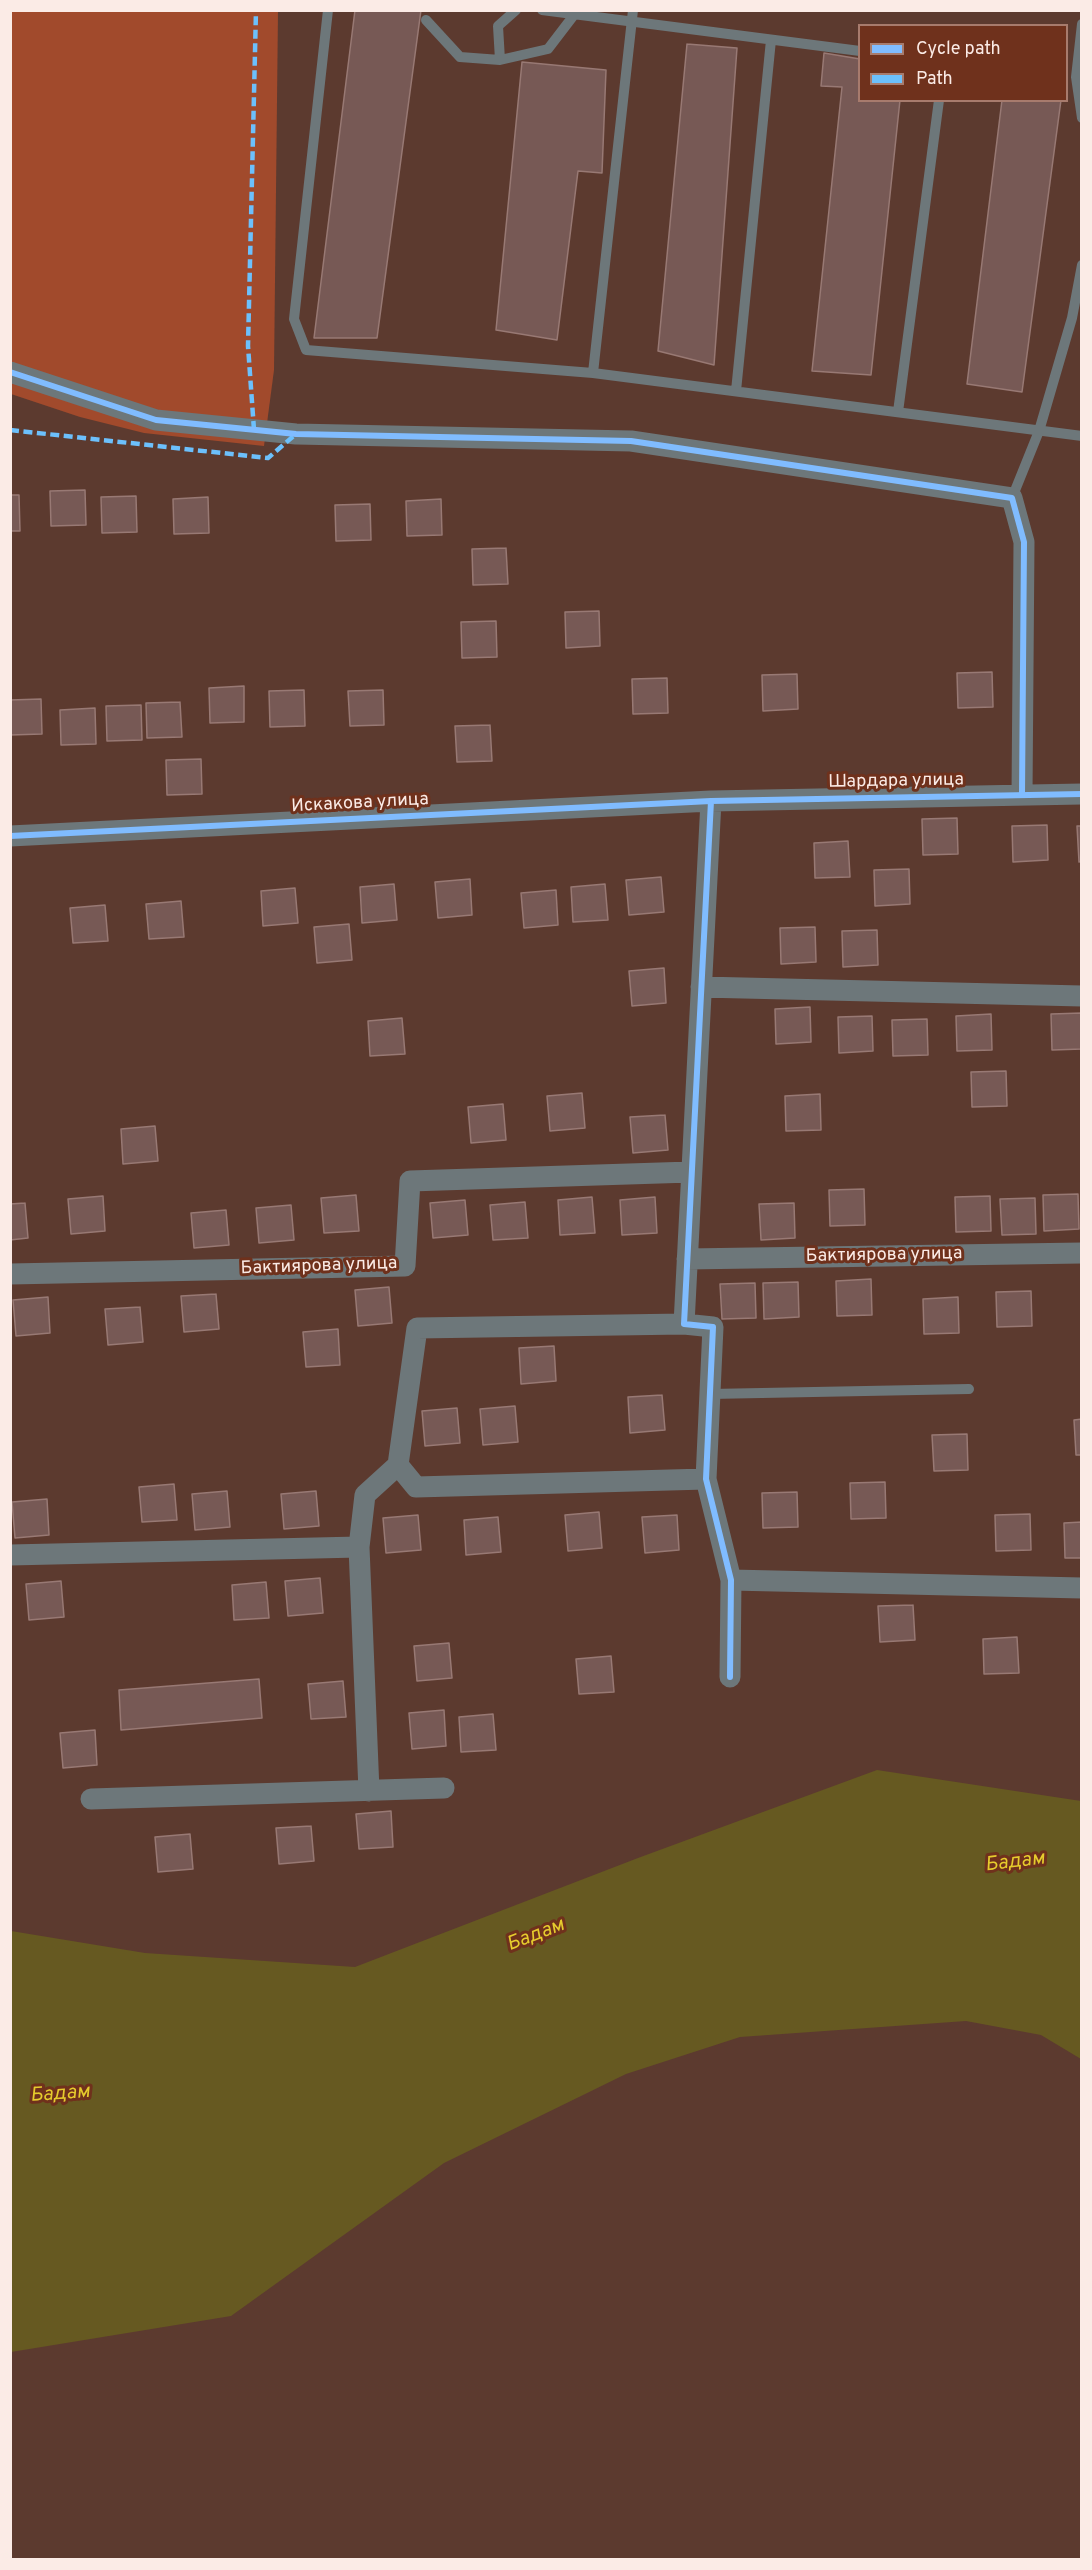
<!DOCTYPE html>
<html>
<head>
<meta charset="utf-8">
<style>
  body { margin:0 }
  #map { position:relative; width:1092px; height:2570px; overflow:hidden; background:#5c3a2f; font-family:Overpass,sans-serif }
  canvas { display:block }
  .frame { position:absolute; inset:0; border:12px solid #fbebe6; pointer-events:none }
  .legend { position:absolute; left:858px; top:24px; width:210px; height:78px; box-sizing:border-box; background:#6f311c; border:2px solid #a77b6d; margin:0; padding:8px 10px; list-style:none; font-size:18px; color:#fbebe6 }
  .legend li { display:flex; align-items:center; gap:12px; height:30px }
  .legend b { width:30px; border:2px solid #a77b6d }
</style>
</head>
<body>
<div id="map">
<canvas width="1092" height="2570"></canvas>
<div class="frame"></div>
<ul class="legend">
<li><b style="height:8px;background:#80bcff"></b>Cycle path</li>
<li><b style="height:8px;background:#6cc0fc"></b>Path</li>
</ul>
</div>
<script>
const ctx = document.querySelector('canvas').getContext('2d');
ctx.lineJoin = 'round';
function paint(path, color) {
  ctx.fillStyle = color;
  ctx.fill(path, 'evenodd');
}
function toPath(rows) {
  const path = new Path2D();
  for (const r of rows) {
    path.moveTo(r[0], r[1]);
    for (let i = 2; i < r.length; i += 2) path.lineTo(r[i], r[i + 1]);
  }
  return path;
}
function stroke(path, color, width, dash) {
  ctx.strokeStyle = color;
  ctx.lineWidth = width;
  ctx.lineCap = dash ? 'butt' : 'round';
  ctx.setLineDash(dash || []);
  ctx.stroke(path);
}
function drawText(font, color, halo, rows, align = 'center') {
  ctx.font = font + ' Overpass,sans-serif';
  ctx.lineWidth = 6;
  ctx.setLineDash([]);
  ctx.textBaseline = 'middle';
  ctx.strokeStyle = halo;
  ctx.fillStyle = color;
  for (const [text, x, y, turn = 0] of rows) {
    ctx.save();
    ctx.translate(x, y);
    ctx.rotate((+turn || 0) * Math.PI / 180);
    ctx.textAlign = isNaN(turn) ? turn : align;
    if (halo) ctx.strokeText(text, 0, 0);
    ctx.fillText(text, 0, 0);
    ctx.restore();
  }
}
paint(toPath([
  [11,11,278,11,274,370,264,446,144,433,80,417,11,394]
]), '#a14a2c');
paint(toPath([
  [877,1770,1081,1801,1081,2059,1041,2035,966,2021,740,2037,626,2074,444,2163,231,2316,11,2352,11,1931,145,1953,355,1967,638,1858]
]), '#665921');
const building = toPath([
  [355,10,421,10,377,338,314,338,355,10],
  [687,44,737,48,714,365,658,351,687,44],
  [824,53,860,59,860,100,900,100,871,375,812,371,842,87,821,86,824,53],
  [522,62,606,70,602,173,578,171,557,340,496,330,522,62],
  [1002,100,1061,100,1022,392,967,384,1002,100],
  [85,490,86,525,51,526,50,491,85,490],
  [10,495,19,495,20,531,10,531,10,495],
  [136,496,137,532,102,533,101,497,136,496],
  [208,497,209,533,174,534,173,499,208,497],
  [441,499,442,535,407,536,406,501,441,499],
  [370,504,371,540,336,541,335,505,370,504],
  [506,548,508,584,473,585,472,549,506,548],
  [599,611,600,646,566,648,565,612,599,611],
  [496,621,497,657,462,658,461,622,496,621],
  [992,672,993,707,958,708,957,673,992,672],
  [797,674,798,709,763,711,762,675,797,674],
  [667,678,668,713,633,714,632,679,667,678],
  [244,686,244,722,210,723,209,688,244,686],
  [304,690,305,726,270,727,269,691,304,690],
  [383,690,384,725,350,726,348,691,383,690],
  [41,699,42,734,10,735,10,700,41,699],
  [180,702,182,737,147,738,146,703,180,702],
  [141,705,142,740,107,741,106,706,141,705],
  [95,708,96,744,61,745,60,710,95,708],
  [490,725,492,761,457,762,455,726,490,725],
  [201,759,202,794,167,795,166,760,201,759],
  [957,818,958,854,923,855,922,819,957,818],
  [1047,825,1048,860,1013,862,1012,826,1047,825],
  [1077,826,1082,826,1082,861,1079,862,1077,826],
  [848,841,850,877,815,878,814,843,848,841],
  [909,869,910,904,875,906,874,870,909,869],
  [661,877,664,912,629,915,626,880,661,877],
  [470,879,472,915,438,918,435,882,470,879],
  [394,884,397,920,362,923,360,887,394,884],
  [605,884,608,920,573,922,571,887,605,884],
  [295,888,298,923,263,926,261,891,295,888],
  [556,890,558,925,524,928,521,893,556,890],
  [181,901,184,937,149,939,146,904,181,901],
  [105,905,108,941,73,943,70,908,105,905],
  [349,924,352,960,317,963,314,927,349,924],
  [815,927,816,962,781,964,780,928,815,927],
  [877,930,878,965,843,967,842,931,877,930],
  [664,968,666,1003,632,1006,629,971,664,968],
  [810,1007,811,1042,776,1044,775,1009,810,1007],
  [1082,1013,1082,1049,1052,1050,1051,1014,1082,1013],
  [991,1014,992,1050,957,1051,956,1016,991,1014],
  [872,1016,873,1051,839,1053,838,1017,872,1016],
  [402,1018,405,1054,370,1056,368,1021,402,1018],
  [927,1019,928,1055,893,1056,892,1020,927,1019],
  [1006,1071,1007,1106,972,1107,971,1072,1006,1071],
  [582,1093,585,1128,550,1131,547,1096,582,1093],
  [820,1094,821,1130,786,1131,785,1096,820,1094],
  [503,1104,506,1140,471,1143,468,1107,503,1104],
  [665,1115,668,1150,633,1153,630,1117,665,1115],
  [155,1126,158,1161,123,1164,121,1129,155,1126],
  [864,1189,865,1225,830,1226,829,1190,864,1189],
  [1078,1194,1079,1229,1044,1231,1043,1195,1078,1194],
  [356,1195,359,1231,324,1233,321,1198,356,1195],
  [103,1196,105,1231,71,1234,68,1199,103,1196],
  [990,1196,991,1231,956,1232,955,1197,990,1196],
  [592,1197,595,1233,560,1235,558,1200,592,1197],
  [655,1197,657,1233,622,1235,620,1200,655,1197],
  [1035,1198,1036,1234,1002,1235,1000,1199,1035,1198],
  [465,1200,468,1235,433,1238,430,1203,465,1200],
  [525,1202,528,1238,493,1240,490,1205,525,1202],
  [25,1203,28,1238,10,1240,10,1204,25,1203],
  [794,1203,795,1238,761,1240,759,1204,794,1203],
  [291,1205,294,1240,259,1243,256,1208,291,1205],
  [226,1210,229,1245,194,1248,191,1213,226,1210],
  [871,1279,872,1315,837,1316,836,1281,871,1279],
  [798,1282,799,1317,764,1319,763,1283,798,1282],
  [755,1283,756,1318,722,1319,720,1284,755,1283],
  [389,1287,392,1323,358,1326,355,1290,389,1287],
  [1031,1291,1032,1326,997,1327,996,1292,1031,1291],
  [216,1294,219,1329,184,1332,181,1296,216,1294],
  [48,1297,50,1333,16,1336,13,1300,48,1297],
  [958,1297,959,1333,924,1334,923,1299,958,1297],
  [140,1307,143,1342,108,1345,105,1309,140,1307],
  [338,1329,340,1365,306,1367,303,1332,338,1329],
  [554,1346,556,1381,521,1384,519,1348,554,1346],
  [662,1395,665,1430,630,1433,628,1397,662,1395],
  [515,1406,518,1442,483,1445,480,1409,515,1406],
  [457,1408,460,1443,425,1446,422,1411,457,1408],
  [1082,1419,1082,1455,1076,1455,1074,1420,1082,1419],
  [967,1434,968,1470,934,1471,932,1435,967,1434],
  [885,1482,886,1518,851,1519,850,1483,885,1482],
  [174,1484,177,1520,142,1522,139,1487,174,1484],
  [227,1491,230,1527,195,1530,192,1494,227,1491],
  [316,1491,319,1526,284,1529,281,1494,316,1491],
  [797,1492,798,1527,763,1528,762,1493,797,1492],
  [47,1499,49,1535,15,1538,12,1502,47,1499],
  [599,1512,602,1548,568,1551,565,1515,599,1512],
  [1030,1514,1031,1550,996,1551,995,1515,1030,1514],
  [418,1515,421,1550,386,1553,383,1518,418,1515],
  [677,1515,679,1550,645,1553,642,1517,677,1515],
  [498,1517,501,1552,466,1555,464,1520,498,1517],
  [1082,1522,1082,1558,1065,1558,1064,1523,1082,1522],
  [320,1578,323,1613,288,1616,285,1581,320,1578],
  [61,1581,64,1617,29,1620,26,1584,61,1581],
  [266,1582,269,1618,234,1620,232,1585,266,1582],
  [913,1605,915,1640,880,1642,878,1606,913,1605],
  [1017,1637,1019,1673,984,1674,983,1639,1017,1637],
  [449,1643,452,1678,417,1681,414,1646,449,1643],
  [611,1656,614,1692,579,1694,576,1659,611,1656],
  [259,1679,262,1718,121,1730,119,1690,259,1679],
  [343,1681,346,1717,311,1719,308,1684,343,1681],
  [444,1710,446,1746,412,1749,409,1713,444,1710],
  [493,1714,496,1750,461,1752,459,1717,493,1714],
  [95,1730,97,1765,63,1768,60,1733,95,1730],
  [391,1811,393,1847,359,1849,356,1814,391,1811],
  [311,1826,314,1861,279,1864,276,1828,311,1826],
  [190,1834,193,1869,158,1872,155,1837,190,1834]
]);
paint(building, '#775955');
stroke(building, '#987974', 1.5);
stroke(toPath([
  [328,10,294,319,306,350,593,373,1082,436],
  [542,10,860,51],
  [426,20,460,57,500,60,548,49,574,15],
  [1082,24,1076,77,1082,118],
  [500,60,498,26,516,10],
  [593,373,633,10],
  [736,391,771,40],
  [898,412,939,100],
  [1012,498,1039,431,1072,318,1082,265],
  [710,1394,969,1389]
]), '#6d777a', 10);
stroke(toPath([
  [10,372,156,420,296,434,631,441,1012,498,1024,542,1022,795],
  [711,801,684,1324,713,1327,706,1479,731,1580,730,1677],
  [10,836,711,801,1082,794],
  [701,987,1082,996],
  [687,1259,1082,1253],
  [10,1274,405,1266,410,1181,691,1172],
  [398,1465,416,1487,706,1479],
  [10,1555,359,1547],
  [731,1580,1082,1588],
  [369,1791,359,1547,365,1495,398,1465,417,1328,684,1324],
  [91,1799,444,1788]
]), '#6d777a', 21);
stroke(toPath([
  [10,430,268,458,296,434],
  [254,430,248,346,256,10]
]), '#6cc0fc', 4.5, [9, 4.5]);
stroke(toPath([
  [10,372,156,420,296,434,631,441,1012,498,1024,542,1022,795],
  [711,801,684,1324,713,1327,706,1479,731,1580,730,1677],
  [10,836,711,801,1082,794]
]), '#80bcff', 6);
drawText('18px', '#fbebe6', '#6f311c', [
  ["Шардара улица",896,782,-1],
  ["Искакова улица",360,804,-3],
  ["Бактиярова улица",884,1256,-1],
  ["Бактиярова улица",319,1267,-2]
]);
drawText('italic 20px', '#e6cc2d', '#6f311c', [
  ["Бадам",1015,1863,-7],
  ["Бадам",536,1936,-21],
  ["Бадам",60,2095,-4]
]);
</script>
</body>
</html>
